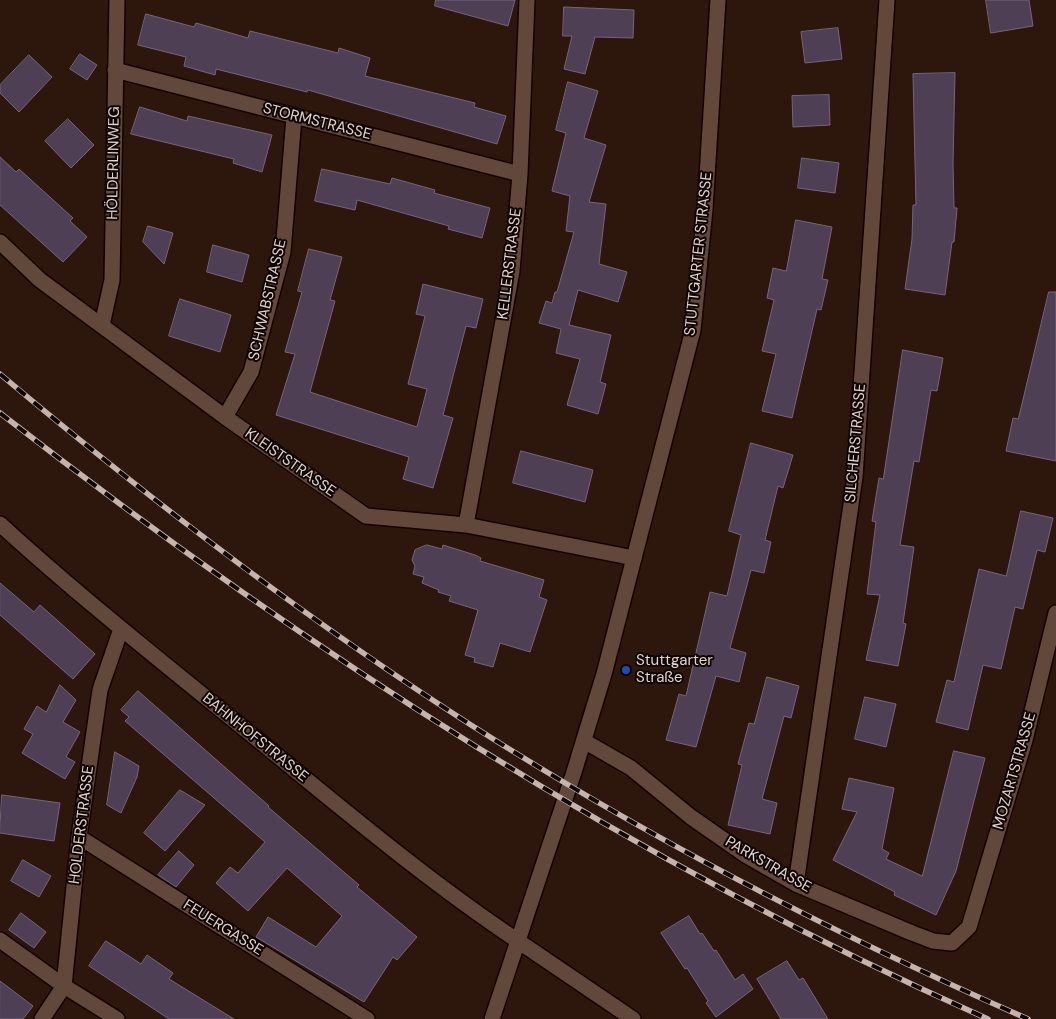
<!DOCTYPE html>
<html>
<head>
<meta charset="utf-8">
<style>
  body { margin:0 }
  canvas { display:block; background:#2d160b }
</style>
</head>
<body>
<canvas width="1056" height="1019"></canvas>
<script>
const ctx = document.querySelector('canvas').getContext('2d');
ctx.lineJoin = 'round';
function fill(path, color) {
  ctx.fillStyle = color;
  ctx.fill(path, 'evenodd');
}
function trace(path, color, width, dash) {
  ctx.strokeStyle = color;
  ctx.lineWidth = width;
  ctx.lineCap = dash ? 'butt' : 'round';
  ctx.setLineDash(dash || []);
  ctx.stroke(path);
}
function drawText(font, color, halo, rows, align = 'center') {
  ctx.font = font + ' "DM Sans",sans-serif';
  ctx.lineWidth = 4;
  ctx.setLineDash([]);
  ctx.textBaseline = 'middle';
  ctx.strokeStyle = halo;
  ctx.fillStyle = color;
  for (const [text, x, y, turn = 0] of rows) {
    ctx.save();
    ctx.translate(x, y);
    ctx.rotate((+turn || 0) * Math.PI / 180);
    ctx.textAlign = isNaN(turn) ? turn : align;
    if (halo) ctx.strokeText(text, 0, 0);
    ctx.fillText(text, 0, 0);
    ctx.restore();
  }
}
const building = new Path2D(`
  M436,0H515L508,26L435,6Z
  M986,0H1029L1033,26L991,33Z
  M564,7L634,10L633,38L595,37L585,74L564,69L572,36H563Z
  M146,14L194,27L196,23L248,38L250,31L338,53L339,48L370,58L365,76L475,103L474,107L506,116L497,144L308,90L307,92L216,69L215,75L184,66L186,57L138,45Z
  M838,28L842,59L805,63L801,32Z
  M80,54L97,65L87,80L70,69Z
  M29,55L52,77L19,112L0,93V85Z
  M955,73L953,163L954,208H957L954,242H952L945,295L905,289L912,239L913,205H916L913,74Z
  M568,82L598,91L584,138L606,145L589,202L606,204L599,264L627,272L618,302L578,290L569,325L611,335L600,382L606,384L598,414L567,405L580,359L556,353L561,329L539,323L546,301L552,303L555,292H557L574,232L566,231L570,196L552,191L566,133L556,130Z
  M829,95L830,125L793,127L792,96Z
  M140,107L187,121L188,116L272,135L262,172L233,163L234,159L131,134Z
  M68,119L94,145L71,168L45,141Z
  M0,157L16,172L19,169L73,218L70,221L87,237L63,262L0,205Z
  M802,158L839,163L835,193L798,188Z
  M322,169L390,184L392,178L435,190L434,193L490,208L482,238L448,229L449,226L357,200L355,210L315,201Z
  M796,220L832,227L822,279L828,280L821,310L817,309L792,418L762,411L776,354L762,351L774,300L767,298L773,268L786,271Z
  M148,226L173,233L164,264L143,242Z
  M213,245L249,255L242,282L207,272Z
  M309,249L342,257L330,300L335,301L310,392L417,427L427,389L408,384L425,316L416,314L423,284L483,299L476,328L466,326L443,415L453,418L433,488L403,479L409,457L276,415L295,354L285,352L302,292L298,291Z
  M1049,292H1056V461L1006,451L1013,418L1018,419Z
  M180,299L231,315L220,352L169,336Z
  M903,350L943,358L937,391L931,390L919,462L914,461L900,545L914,547L903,623L906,624L898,666L866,660L880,595L867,594L876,522L872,521L879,478L883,479Z
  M751,443L793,455L783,488L778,486L765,540L771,542L764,573L751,570L730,648L746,653L739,682L716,676L696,747L666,740L679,694L686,696L710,592L727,596L741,535L729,531Z
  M521,451L593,470L585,502L513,483Z
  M1021,511L1053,518L1045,552L1037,550L1023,609L1015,607L1001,669L983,665L968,730L936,722L947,680L954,682L979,569L1006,576Z
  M427,545L442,549L443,545L475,555L481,558L480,561L544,580L539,597L547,600L530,652L500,643L493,667L474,662L475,658L465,655L478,610L449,601L451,596L438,592L439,590L422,583L424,577L413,574L415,566L412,560L415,550Z
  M0,583L34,612L40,605L95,654L73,679L0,615Z
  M767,677L799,686L791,718L784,716L762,799L777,803L770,834L728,825L742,765L738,764L749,723L754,724Z
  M60,685L76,700L63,722L80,732L66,757L75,762L65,779L22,753L33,734L24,729L37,706L46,712Z
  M138,691L269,806L268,807L359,885L357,887L417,937L397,960L393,957L364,1002L256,937L268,917L316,947L342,916L287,868L248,911L216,883L230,867L238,873L265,842L125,721L129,717L121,710Z
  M865,697L896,704L886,747L855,739Z
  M954,751L985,758L956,871L936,915L894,895L895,892L833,860L857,812L842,809L849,778L894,788L882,849L889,853L886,859L922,876Z
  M115,752L139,766L137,777L121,813L107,805Z
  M180,790L205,805L165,851L144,833Z
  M2,795L60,803L54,841L0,833Z
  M179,851L194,865L176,887L158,875Z
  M23,860L51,876L39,897L11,881Z
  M21,913L46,932L34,948L9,930Z
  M689,916L700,934L702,933L714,951L716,950L735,980L743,974L753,989L716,1017L706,1003L708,1001L687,968L685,969L661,933Z
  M106,941L141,964L147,955L173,973L169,979L234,1019H169L89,966Z
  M787,961L799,980L803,978L828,1019H781L757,979Z
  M0,981L33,1006L23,1019H0Z`);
fill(building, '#4e3f55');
trace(building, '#75647d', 1);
const street = new Path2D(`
  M115,70L520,174
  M0,242L40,280L225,417L366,516L466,525L634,558
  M102,325L112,280L117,0
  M225,417L251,372L283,252L294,117
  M0,524C81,598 167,666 252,735C339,806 425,879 518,941
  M466,525L512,271L520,174L527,0
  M584,741L631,768L691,817L747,856L796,884L912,933L933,941L952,943L969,927L1025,740L1056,613
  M79,837L367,1019
  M796,884L855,477L887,0
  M0,940L64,986L117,1019
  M42,1019L64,986L79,837L100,690L121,629`);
const secondary = new Path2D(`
  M518,941L633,1019
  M492,1019L574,772L604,674L693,330L705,209L718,0`);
trace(street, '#140200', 18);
trace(secondary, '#140200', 18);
trace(street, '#62473b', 15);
trace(secondary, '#62473b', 15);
const rail = new Path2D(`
  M0,374C150,500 306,619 471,725C648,838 836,935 1028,1019
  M0,413C306,651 633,862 988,1019`);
trace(rail, '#c6b4ac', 5.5);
trace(rail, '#0e0502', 4, [11]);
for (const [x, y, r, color] of [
  [626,670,5,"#1a4fb4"]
]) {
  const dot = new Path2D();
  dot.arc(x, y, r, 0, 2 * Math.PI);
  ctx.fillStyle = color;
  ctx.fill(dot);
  trace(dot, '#0e0502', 2);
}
drawText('15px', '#e3d2cb', '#0e0502', [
  ["STORMSTRASSE",317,122,14],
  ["HÖLDERLINWEG",114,163,-89],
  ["STUTTGARTER STRASSE",699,254,-84],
  ["KELLERSTRASSE",510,264,-83],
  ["SCHWABSTRASSE",268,300,-77],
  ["SILCHERSTRASSE",856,443,-85],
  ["KLEISTSTRASSE",290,463,35],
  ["BAHNHOFSTRASSE",255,738,39],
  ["MOZARTSTRASSE",1015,771,-74],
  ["HOLDERSTRASSE",82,825,-83],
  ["PARKSTRASSE",768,865,30],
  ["FEUERGASSE",223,928,32]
]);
drawText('15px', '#e3d2cb', '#0e0502', [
  ["Stuttgarter",636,661],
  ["Straße",636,678]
], 'left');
</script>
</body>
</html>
